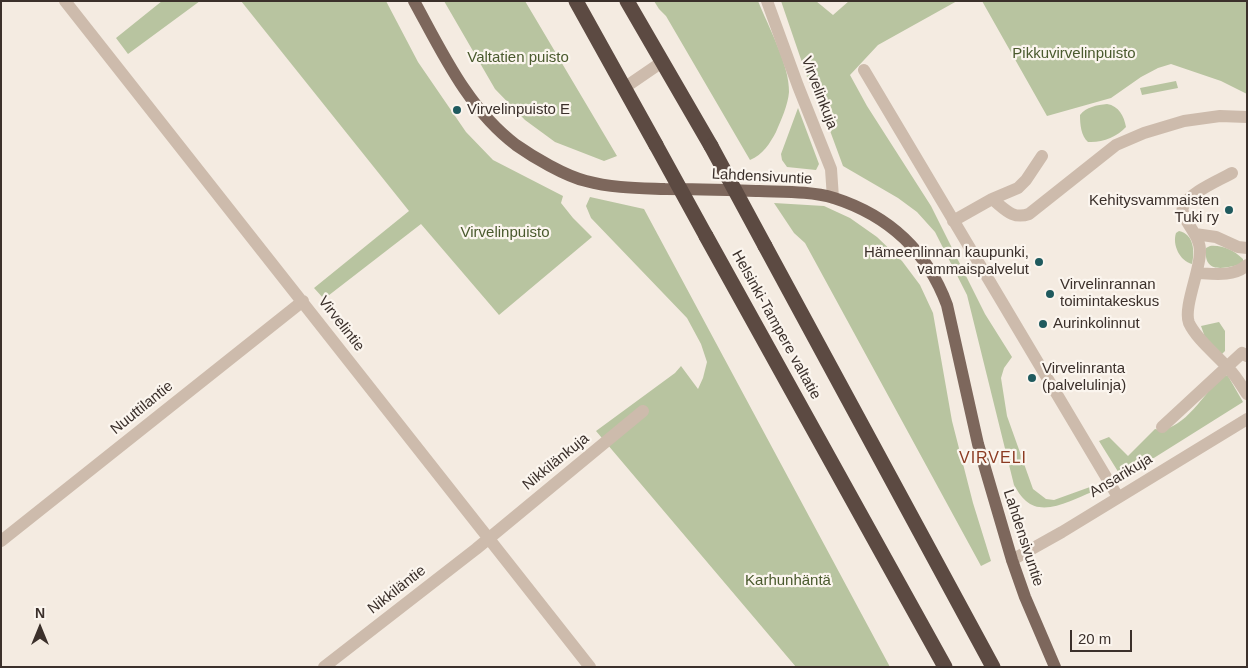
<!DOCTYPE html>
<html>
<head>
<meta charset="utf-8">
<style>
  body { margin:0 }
  #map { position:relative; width:1248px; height:668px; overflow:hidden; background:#f4ebe1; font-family:Helvetica,sans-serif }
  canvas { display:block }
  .frame { position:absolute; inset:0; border:2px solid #3b302b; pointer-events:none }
  .north { position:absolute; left:15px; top:603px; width:50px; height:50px; -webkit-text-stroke:4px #fbf5ee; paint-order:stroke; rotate:0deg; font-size:14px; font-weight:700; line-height:20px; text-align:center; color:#3b302b }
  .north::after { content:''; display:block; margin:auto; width:18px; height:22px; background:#3b302b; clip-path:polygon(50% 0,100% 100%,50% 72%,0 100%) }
  .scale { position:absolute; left:1070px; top:630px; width:62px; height:22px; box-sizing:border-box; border:2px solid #3b302b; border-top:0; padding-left:6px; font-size:15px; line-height:18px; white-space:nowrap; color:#3b302b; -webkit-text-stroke:4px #fbf5ee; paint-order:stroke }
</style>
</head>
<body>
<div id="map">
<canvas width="1248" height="668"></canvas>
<div class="frame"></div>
<div class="north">N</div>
<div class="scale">20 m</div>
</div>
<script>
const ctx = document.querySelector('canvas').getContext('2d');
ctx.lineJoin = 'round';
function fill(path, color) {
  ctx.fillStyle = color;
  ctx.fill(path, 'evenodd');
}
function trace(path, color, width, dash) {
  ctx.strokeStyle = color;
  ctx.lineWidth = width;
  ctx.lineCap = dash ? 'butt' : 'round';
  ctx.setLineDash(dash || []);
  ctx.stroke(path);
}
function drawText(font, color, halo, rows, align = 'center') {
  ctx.font = font + ' Helvetica,sans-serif';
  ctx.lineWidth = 4.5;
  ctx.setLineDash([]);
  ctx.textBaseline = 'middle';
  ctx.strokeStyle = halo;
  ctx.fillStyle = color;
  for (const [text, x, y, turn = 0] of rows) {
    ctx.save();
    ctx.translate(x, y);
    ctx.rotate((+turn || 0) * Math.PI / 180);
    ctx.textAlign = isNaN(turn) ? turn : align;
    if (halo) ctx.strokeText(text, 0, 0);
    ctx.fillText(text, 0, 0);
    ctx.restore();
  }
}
fill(new Path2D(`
  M162,1H200L128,54L116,38Z
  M241,1H386L418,62L466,132L493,160L563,196L561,203L573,218L592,237L499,315L421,224L324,299L314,288L409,211Z
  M444,1H525L617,156L604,161L555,142L525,120L495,89Z
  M654,1H758C768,26 790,66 789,92C788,105 781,120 776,132C770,143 763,155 750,160L666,16L659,9Z
  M781,1H816L833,15L849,1H957L878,45L850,75L867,106L931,206L985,314L1012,357L1004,368L1001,378L1007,416L1033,489L1046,499L1054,500L1090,487L1092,492C1074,499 1044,517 1026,501C1021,497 1017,490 1014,485L967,295L935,232L917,212L898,198L843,166L822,109L807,77Z
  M982,1H1247V94L1221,81L1171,64L1158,68L1141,77L1111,98L1047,116Z
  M1176,81L1178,88L1142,95L1140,88Z
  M1107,104C1119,106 1124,116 1126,127C1117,137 1102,143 1088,142C1081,136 1080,124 1080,115C1086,107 1097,105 1107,104Z
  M798,108L819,164L816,170L787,167L782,160L781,154Z
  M590,197L644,209L890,667H796L596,431L675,373L681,366L698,389L703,378L707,362L701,344L687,318L591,218L586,206Z
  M774,203L824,206L850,218L877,237L902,261L920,285L933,313L952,421L973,503L991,561L981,566L805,243L794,233Z
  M1179,231C1194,234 1195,252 1192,264C1180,261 1172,245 1176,233Z
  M1210,246C1223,245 1233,250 1243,259V264C1225,268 1203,275 1206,248Z
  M1219,322L1225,331V351L1221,355L1207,343L1201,326Z
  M1225,375L1228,376L1243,402L1122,478L1099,441L1109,437L1128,456L1155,429C1180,435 1205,394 1220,377Z`), '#b8c4a0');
trace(new Path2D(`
  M65,1L590,667
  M767,1L798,86L831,169L833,198
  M864,70L1118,497
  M624,88L662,62
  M1232,173C1220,180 1188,193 1183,207C1179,218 1201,234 1200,252C1200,271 1183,308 1189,323C1197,340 1217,355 1229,369C1236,376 1241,385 1247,394
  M992,199C1004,208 1012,220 1029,214L1116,145L1144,133L1184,121L1220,116L1247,117
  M953,221L992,199L1018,188L1026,180L1042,156
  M1195,234L1216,237L1238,247L1247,248
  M1198,273C1214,274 1234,277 1247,265
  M1162,427L1242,353L1247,356
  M1,541L303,301
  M1012,560L1062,532L1247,419
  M324,667L476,549L643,411`), '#cdbbac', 12);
trace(new Path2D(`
  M414,1C442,52 468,109 516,145C533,157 565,176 586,181C612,188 638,188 665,189C696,189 727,190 759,191C784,192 810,191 834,198C890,216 927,251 947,305L978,444L1012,560L1025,597L1055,667`), '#7d675c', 12);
trace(new Path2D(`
  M576,1L656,145
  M627,1L711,146
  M706,236L945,667
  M765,246L993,667`), '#5c4a42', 15);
trace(new Path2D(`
  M656,145L706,236
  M711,146L765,246`), '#5c4a42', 15);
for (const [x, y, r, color] of [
  [457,110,5,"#1f5a5e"],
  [1229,210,5,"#1f5a5e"],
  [1039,262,5,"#1f5a5e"],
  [1050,294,5,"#1f5a5e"],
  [1043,324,5,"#1f5a5e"],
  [1032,378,5,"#1f5a5e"]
]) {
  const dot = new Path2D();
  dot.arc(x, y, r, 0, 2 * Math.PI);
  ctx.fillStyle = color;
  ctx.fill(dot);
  trace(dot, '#fbf5ee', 2);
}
drawText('15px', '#4a5a2e', '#fbf5ee', [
  ["Pikkuvirvelinpuisto",1074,54],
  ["Valtatien puisto",518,58],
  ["Virvelinpuisto",505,233],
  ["Karhunhäntä",788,581]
]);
drawText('15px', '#3b302b', '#fbf5ee', [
  ["Virvelinkuja",819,93,69],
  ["Lahdensivuntie",762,177,3],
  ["Virvelintie",341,324,52],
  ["Helsinki-Tampere valtatie",776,325,61],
  ["Nuuttilantie",142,408,-39],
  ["Nikkilänkuja",556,462,-39],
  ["Ansarikuja",1121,476,-31],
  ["Lahdensivuntie",1023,538,72],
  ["Nikkiläntie",397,590,-38]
]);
drawText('15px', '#3b302b', '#fbf5ee', [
  ["Virvelinpuisto E",467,110],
  ["Kehitysvammaisten",1219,201,"right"],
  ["Tuki ry",1219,218,"right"],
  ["Hämeenlinnan kaupunki,",1029,253,"right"],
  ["vammaispalvelut",1029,270,"right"],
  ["Virvelinrannan",1060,285],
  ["toimintakeskus",1060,302],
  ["Aurinkolinnut",1053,324],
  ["Virvelinranta",1042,369],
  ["(palvelulinja)",1042,386]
], 'left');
ctx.letterSpacing = '1px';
drawText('16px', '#8c3b22', '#fbf5ee', [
  ["VIRVELI",993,459]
]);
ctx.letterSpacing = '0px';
</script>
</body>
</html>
